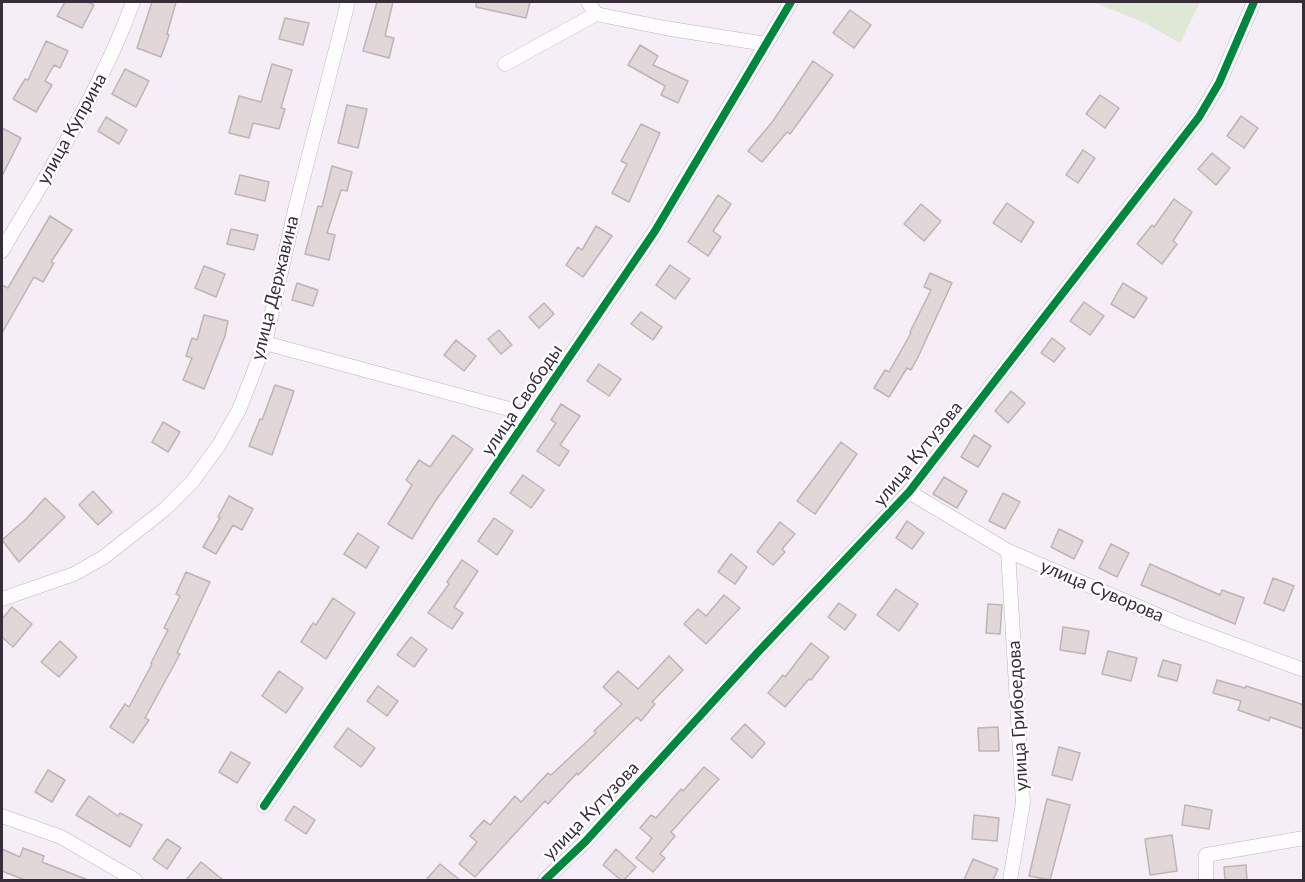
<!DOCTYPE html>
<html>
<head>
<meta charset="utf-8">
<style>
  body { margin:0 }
  #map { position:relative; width:1305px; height:882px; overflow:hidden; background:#f5eef7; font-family:Lato,sans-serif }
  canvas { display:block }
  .frame { position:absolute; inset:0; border:3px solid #372e39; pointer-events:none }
</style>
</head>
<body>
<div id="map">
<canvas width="1305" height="882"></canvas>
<div class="frame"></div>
</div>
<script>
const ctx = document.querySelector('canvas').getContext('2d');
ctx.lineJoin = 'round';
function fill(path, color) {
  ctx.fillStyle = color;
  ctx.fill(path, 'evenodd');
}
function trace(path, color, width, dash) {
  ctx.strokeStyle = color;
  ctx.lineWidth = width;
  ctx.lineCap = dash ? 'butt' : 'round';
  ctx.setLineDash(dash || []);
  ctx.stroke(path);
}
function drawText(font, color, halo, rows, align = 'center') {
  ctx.font = font + ' Lato,sans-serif';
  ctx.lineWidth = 4.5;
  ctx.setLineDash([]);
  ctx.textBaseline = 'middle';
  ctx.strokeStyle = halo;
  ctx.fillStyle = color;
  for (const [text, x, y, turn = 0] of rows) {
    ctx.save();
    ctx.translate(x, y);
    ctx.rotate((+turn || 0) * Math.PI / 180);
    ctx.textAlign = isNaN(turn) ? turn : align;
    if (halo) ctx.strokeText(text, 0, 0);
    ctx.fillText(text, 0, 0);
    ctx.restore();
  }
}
fill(new Path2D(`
  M1093,2H1200L1180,43L1145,23Z`), '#dee8d4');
const building = new Path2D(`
  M65,2H88L94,5L82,28L57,16Z
  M152,2H176L167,34L169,35L161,57L137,48Z
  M377,2H393L385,36L394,38L389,58L363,51Z
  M476,2H530L526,18L476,7Z
  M850,10L871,25L854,48L833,33Z
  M285,18L309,23L303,45L279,39Z
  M46,41L68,51L60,68L54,65L45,81L52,85L36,112L13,99L25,79L28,80Z
  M640,45L658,56L653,65L688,81L678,103L661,95L665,86L628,65Z
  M813,61L833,75L790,134L787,132L762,162L748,151L773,121Z
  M272,64L292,70L281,108L285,109L279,129L253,123L249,138L229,133L239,96L261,102Z
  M125,69L149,81L136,107L112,94Z
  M1100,95L1119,108L1105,128L1086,114Z
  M347,105L367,109L358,148L338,143Z
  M1241,116L1258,128L1244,148L1227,136Z
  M106,117L127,130L119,144L98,131Z
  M641,124L660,133L629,202L612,193L627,164L621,161Z
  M2,128L21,138L2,176Z
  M1083,150L1095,158L1078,183L1066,175Z
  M1212,153L1230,168L1216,185L1198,169Z
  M332,166L352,172L347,191L341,190L327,233L335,235L329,260L305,254L318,206L322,207Z
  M240,175L269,182L265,201L235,194Z
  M718,195L731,204L713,231L721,237L708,256L688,242Z
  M1174,199L1192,212L1173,241L1177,244L1162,264L1137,244L1152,225L1154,227Z
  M1007,203L1034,222L1021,242L993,223Z
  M921,204L941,221L924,241L904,224Z
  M50,216L72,230L51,262L54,263L43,282L34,277L2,333V285L8,288Z
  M596,226L612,236L583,277L566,265L578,247L582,250Z
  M231,229L258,235L254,250L227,244Z
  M670,265L690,279L675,299L656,285Z
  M204,266L225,274L216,297L195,288Z
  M930,273L952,283L918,357L911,370L907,368L889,397L874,388L885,370L889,372L911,333L910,332L931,290L924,287Z
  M297,283L318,290L313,306L292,300Z
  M1123,283L1147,298L1134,318L1111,304Z
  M1084,302L1104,316L1090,335L1070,321Z
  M544,303L554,314L539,328L529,317Z
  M641,312L662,327L653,340L631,324Z
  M204,315L228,321L225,336L204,389L183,380L192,358L186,356L192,338L197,340Z
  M499,330L512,345L501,354L488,339Z
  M1052,338L1065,348L1054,362L1041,353Z
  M456,340L476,356L464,371L444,355Z
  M599,364L621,379L609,396L587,381Z
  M275,385L294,391L272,455L249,446L260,419L262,420Z
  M1011,391L1025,403L1008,423L995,411Z
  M561,404L580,416L560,445L569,451L559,466L537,451L556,423L551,420Z
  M163,422L180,432L168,452L152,442Z
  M453,435L473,449L436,500L412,539L388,524L412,485L406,480L419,460L430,467Z
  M974,435L991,446L978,467L961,457Z
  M841,442L857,454L815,514L797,501Z
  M523,475L544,490L531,508L510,493Z
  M944,477L967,491L957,508L933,494Z
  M93,491L112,512L98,525L79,505Z
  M1003,493L1020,502L1005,529L989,521Z
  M229,496L253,509L242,530L233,525L216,554L203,547L220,518L218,517Z
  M45,498L65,517L19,562L2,540L26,519Z
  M494,518L513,531L497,555L478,541Z
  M907,521L924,533L912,549L896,538Z
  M780,522L795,534L782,549L785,552L773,565L757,552Z
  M1059,529L1083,541L1074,559L1051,547Z
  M358,533L379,547L366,568L344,554Z
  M1111,544L1129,553L1117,577L1099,568Z
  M731,554L747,567L735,584L718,572Z
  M462,560L478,571L454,607L463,613L452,629L428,613L449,584L447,582Z
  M1150,564L1220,595L1222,590L1244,598L1235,624L1141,585Z
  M186,572L210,582L177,653L180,654L145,718L149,720L133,743L110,727L125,704L129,707L152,664L151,663L168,630L164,628L180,596L176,594Z
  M1273,578L1294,586L1284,611L1264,603Z
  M896,589L918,604L899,631L877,615Z
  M724,595L740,608L706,644L684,624L698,609L706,616Z
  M333,598L355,613L326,659L301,642L313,623L316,625Z
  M839,603L856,615L845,630L828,617Z
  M988,604L1002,605L1000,634L986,633Z
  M12,607L32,624L13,647L2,637V619Z
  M1063,627L1089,631L1085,654L1060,650Z
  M411,637L427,649L414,667L397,655Z
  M60,641L77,657L59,677L41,662Z
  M811,643L829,657L811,680L809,679L785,707L768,693L783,675L785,677Z
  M1108,651L1137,658L1131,681L1102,674Z
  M669,656L683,670L652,702L655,704L641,721L637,717L578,775L577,773L548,804L545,801L475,877L459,864L477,842L470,836L484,820L490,825L515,796L521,802L548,773L551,775L596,733L594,731L622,704L603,687L618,671L638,689Z
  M1163,660L1181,665L1177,681L1158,676Z
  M279,671L303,688L286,713L262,696Z
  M1217,680L1245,688L1246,686L1304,705V729L1270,717L1269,721L1238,710L1241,701L1213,693Z
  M378,686L398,701L387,716L367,701Z
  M745,724L765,743L752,758L731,739Z
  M998,727L999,751H979L978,728Z
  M348,728L375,748L361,767L334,747Z
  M1059,747L1080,753L1072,780L1052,775Z
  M231,752L250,763L237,783L219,772Z
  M704,767L719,779L671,832L675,836L660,854L665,858L653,872L636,858L652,838L640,828L651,815L656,818L681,789L683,791Z
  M48,770L65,780L52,802L35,792Z
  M89,796L118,816L120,813L142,825L130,847L76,815Z
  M1047,799L1070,805L1050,880L1029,876Z
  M1185,805L1212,810L1209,829L1182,825Z
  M294,806L315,820L306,834L285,820Z
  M974,815L999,818L997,841L972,839Z
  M1172,835L1177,871L1150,875L1145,839Z
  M167,839L181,848L167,869L153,859Z
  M23,848L44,856L42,862L88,880H25L2,871V849L20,857Z
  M616,849L636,867L624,880H621L603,865Z
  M973,859L998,869L993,880H964Z
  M201,862L223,880H186Z
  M440,864L460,880H426Z
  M1246,865L1247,880H1225L1224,867Z`);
fill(building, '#e1d7d9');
trace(building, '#beb4b6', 1.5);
const street = new Path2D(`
  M588,2L596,14
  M505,64L596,14L665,28L766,44
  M2,251C13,231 25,212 37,192C73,131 109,68 133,2
  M265,343L531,415
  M909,492L1008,551L1176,623L1304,670
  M1008,551L1023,803L1010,880
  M2,599L74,574L104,557L165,509L192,482L219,445L239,410L265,343L295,210L348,2
  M264,806L655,231L791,2
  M2,816L61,837L135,880
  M545,880L585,842L759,651L909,492L1199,117L1219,83L1254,2
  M1206,880V855L1304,838`);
trace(street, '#bdb6c0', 15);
trace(street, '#fefcfe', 14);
trace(new Path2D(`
  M264,806L655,231L791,2
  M545,880L585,842L759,651L909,492L1199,117L1219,83L1254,2`), '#00873e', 8);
drawText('18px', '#372e39', '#fff', [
  ["улица Куприна",72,129,-61],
  ["улица Державина",275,288,-76],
  ["улица Свободы",522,400,-56],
  ["улица Кутузова",918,454,-51],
  ["улица Суворова",1102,591,23],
  ["улица Грибоедова",1018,716,-93],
  ["улица Кутузова",591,811,-46]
]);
</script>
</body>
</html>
